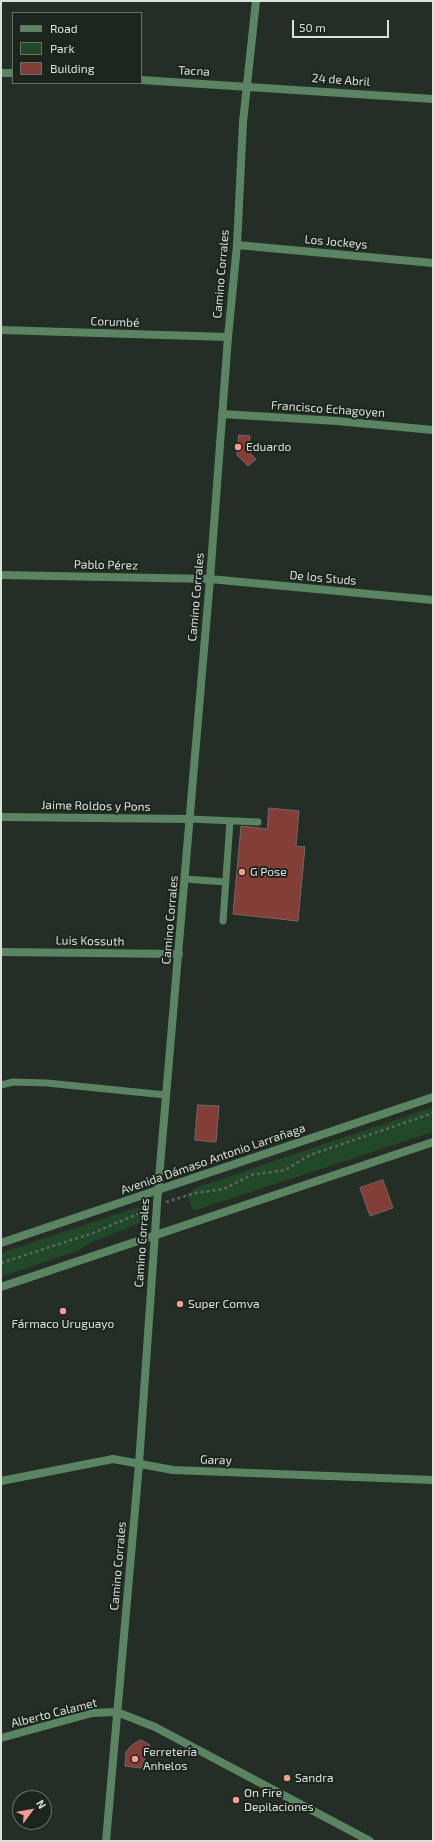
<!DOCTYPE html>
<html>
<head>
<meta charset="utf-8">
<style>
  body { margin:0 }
  #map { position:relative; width:434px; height:1842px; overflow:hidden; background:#252e26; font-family:"Exo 2",sans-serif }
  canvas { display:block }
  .frame { position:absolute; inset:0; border:2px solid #dae0db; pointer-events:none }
  .legend { position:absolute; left:12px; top:12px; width:130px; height:72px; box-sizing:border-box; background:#1c251d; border:1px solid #687069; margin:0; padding:5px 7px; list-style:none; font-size:12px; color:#dae0db }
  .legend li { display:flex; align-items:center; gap:8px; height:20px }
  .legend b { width:20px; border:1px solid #687069 }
  .north { position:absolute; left:12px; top:1790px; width:40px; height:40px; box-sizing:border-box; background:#1c251d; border:1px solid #687069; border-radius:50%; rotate:58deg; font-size:11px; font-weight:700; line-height:16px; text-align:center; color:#dae0db }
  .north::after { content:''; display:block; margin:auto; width:14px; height:18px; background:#f59c92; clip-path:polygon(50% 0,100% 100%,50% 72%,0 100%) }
  .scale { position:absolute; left:292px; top:20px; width:97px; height:18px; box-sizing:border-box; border:2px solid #dae0db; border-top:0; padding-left:5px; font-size:12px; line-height:14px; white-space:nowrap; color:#dae0db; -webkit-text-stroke:3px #1c251d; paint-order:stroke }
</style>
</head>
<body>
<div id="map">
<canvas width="434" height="1842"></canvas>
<div class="frame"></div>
<ul class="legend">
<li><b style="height:5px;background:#5b8562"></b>Road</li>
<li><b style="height:11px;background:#22482a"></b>Park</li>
<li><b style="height:11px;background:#833e38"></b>Building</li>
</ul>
<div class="north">N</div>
<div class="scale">50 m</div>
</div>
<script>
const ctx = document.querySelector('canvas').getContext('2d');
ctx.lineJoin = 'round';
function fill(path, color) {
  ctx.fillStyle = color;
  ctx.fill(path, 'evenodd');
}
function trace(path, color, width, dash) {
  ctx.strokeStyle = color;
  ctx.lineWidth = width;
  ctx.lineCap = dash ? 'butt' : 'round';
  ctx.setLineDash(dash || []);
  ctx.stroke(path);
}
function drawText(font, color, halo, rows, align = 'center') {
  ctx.font = font + ' "Exo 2",sans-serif';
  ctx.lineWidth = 4;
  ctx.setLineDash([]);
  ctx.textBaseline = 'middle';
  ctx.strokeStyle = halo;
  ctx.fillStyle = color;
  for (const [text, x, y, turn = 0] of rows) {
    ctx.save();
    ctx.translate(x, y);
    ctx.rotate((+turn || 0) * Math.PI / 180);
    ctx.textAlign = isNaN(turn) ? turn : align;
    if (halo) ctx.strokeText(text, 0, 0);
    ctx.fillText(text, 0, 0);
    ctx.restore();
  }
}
fill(new Path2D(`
  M433,1107V1132L196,1210H193L187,1195L195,1188Z
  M134,1208H140L144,1211L145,1217L138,1224L92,1242L77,1251L1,1277V1253Z`), '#22482a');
const building = new Path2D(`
  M239,435L250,436L248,451L256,459L248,466L237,455Z
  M269,808L299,811L296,846L305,847L298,921L233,914L241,826L267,829Z
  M198,1105L219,1106L216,1142L195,1140Z
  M383,1180L393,1208L370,1216L360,1188Z
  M141,1740L150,1745L141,1768L125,1766L126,1752L131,1746Z`);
fill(building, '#833e38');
trace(building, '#756765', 1);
trace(new Path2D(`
  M166,1202L195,1193L224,1189L251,1175L285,1170L310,1155L433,1113
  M1,1263L93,1233L147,1210`), '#5d655e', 2.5, [3, 3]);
trace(new Path2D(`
  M190,819L258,822
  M185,879L226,882
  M223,921L230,821
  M1,1085L13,1082L47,1083L166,1095`), '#5b8562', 7);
trace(new Path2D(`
  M1,73H13
  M141,80L433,99
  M237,245L433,263
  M1,330L228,337
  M222,414L337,421L433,430
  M1,575L210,579L433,600
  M1,817L190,819
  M1,952L179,954
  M1,1481L113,1459L173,1470L433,1480
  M1,1738L92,1713L117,1712L155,1727L370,1841`), '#5b8562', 8);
trace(new Path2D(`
  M1,1243L433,1097
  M1,1287L433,1142
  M106,1841L139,1464L158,1190L210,579L228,337L237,245L243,122L256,1`), '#5b8562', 8);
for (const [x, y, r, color] of [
  [238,447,4,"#f59c92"],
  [242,872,4,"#f59c92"],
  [180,1304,4,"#f59c92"],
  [63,1311,4,"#f59c92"],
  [135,1759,4,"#f59c92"],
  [287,1778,4,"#f59c92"],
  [236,1800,4,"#f59c92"]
]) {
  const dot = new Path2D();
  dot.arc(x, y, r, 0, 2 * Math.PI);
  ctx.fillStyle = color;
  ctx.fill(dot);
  trace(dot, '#1c251d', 1.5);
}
drawText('12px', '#dae0db', '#1c251d', [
  ["Tacna",194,71,3],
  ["24 de Abril",341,80,4],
  ["Los Jockeys",336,242,5],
  ["Camino Corrales",221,274,-85],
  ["Corumbé",115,322,2],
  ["Francisco Echagoyen",328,409,4],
  ["Pablo Pérez",106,565,1],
  ["De los Studs",323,578,5],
  ["Camino Corrales",196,597,-85],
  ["Jaime Roldos y Pons",96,806,1],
  ["Camino Corrales",170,920,-85],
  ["Luis Kossuth",90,941,1],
  ["Avenida Dámaso Antonio Larrañaga",213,1159,-19],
  ["Camino Corrales",142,1243,-86],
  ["Garay",216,1460,2],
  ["Camino Corrales",118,1566,-85],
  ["Alberto Calamet",54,1713,-14]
]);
drawText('12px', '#dae0db', '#1c251d', [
  ["Eduardo",246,447],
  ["G Pose",250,872],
  ["Super Comva",188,1304],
  ["Fármaco Uruguayo",63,1324,"center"],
  ["Ferretería",143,1752],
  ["Anhelos",143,1766],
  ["Sandra",295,1778],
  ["On Fire",244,1793],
  ["Depilaciones",244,1807]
], 'left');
</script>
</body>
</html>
